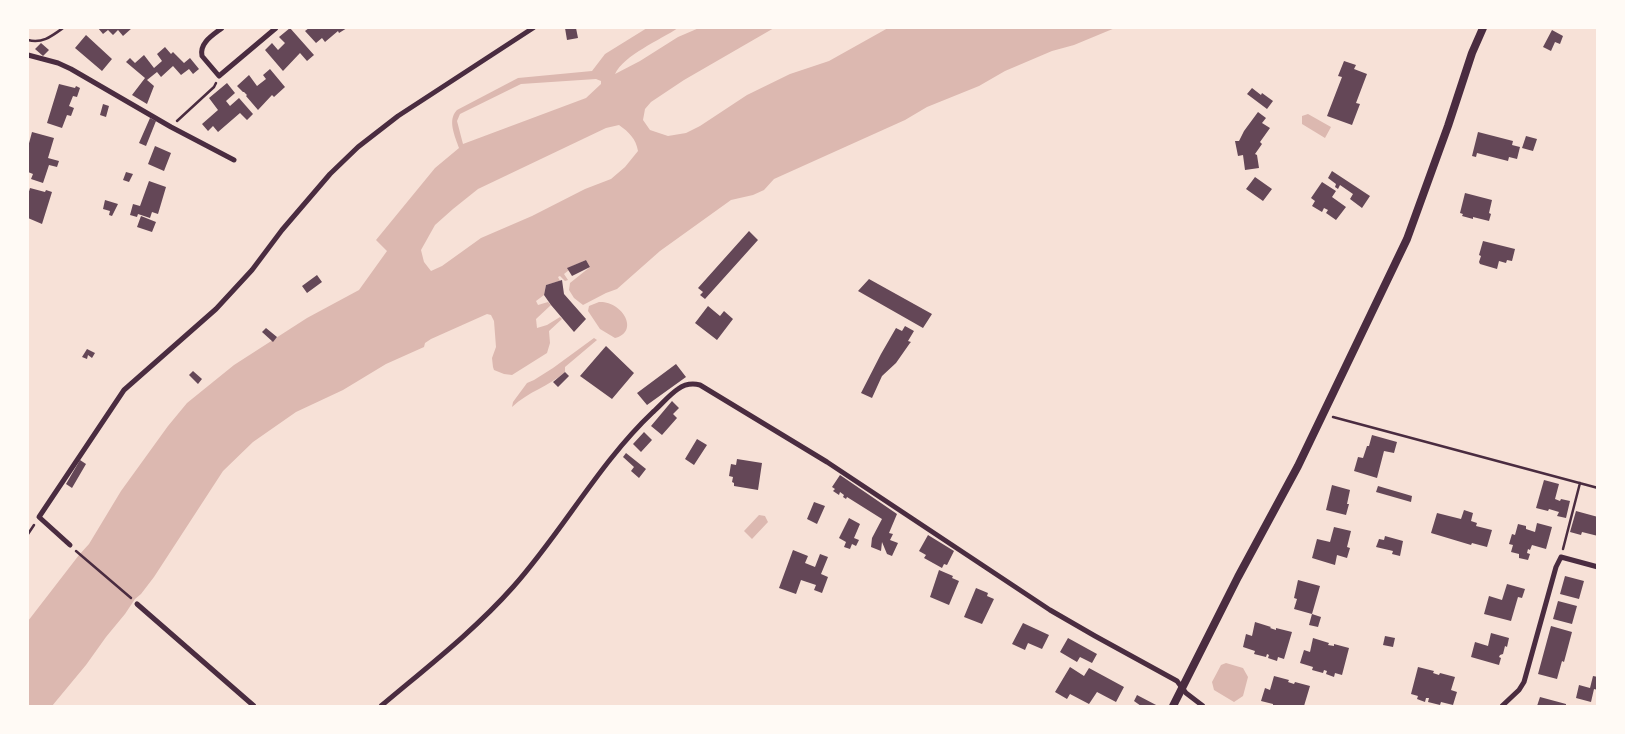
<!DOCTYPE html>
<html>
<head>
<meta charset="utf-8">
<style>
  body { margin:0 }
  #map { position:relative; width:1625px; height:734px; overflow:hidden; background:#f7e1d7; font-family:"PT Sans",sans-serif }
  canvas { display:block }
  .frame { position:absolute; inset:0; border:29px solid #fffaf5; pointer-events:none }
</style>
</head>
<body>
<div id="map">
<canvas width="1625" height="734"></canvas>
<div class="frame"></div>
</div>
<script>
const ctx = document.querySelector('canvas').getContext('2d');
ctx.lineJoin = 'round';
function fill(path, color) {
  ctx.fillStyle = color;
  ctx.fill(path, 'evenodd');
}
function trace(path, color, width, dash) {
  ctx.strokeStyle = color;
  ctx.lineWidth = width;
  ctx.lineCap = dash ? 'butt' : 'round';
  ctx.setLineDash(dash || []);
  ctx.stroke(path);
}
fill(new Path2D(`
  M647,28H678C660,40 624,55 615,74L640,61L678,37L699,28H774L684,80L651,102L645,109L643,120L650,130L668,136L686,133L700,126L747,95L790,74L829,61L888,28H1115L1074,45L1052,51L1005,71L979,86L927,107L905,120L774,179L764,190L753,195L731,200L660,251L617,289L606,293L583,305L574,298L569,290L570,283L590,267L586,260L568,268L569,270L564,274L568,280L565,281L560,276L558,277L560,281L546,285L544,295L536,301L538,305L548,302L551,305L536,319L537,328L547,325L560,317L562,319L549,331L550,343L547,353L512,375L504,374L494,370L493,367L492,358L496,347L494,321L491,315L487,314L431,339L425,343L424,347L386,364L343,390L296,412L253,442L223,471L154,577L141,594L135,599L125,614L106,637L86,665L52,706H28V621L79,555L89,544L121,491L168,426L187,403L234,365L307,318L359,290L387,251L376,240L435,168L459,148C455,136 447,120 457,110L518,78L592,71L605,54ZM596,79L601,81V84L586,98L463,144L457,121L460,114L521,84ZM619,125C629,132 636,139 638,151L625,167L611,179L585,189L532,216L481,238L442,266L431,271L424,262L421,250L435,225L453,209L478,189L606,128Z
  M1308,114L1331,127L1325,138L1302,124V116Z
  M599,302C623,301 640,332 615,338L600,329L588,311L589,306Z
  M594,338L597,340L565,367V372C548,387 529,391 512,407L513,402L527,383L534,380L553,368Z
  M759,515L765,516L768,522L752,539L744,531Z
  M1226,663L1243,668L1248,677L1243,696L1234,702L1214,690L1212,682L1221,665Z`), '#dcb8b0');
fill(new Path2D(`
  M98,28H132L123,36L118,30L113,35L108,30L103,34Z
  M290,28L314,55L307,61L300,53L283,71L265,50L272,43L278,50L285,43L279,37Z
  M309,28H347L339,33L338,31L325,42L322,38L316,43L305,31Z
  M565,28H576L578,38L567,40Z
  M1552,30L1563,36L1560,44L1555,42L1551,51L1543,47Z
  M86,35L112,59L102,71L75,48Z
  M41,43L49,50L43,56L35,49Z
  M165,47L171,54L173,52L184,63L190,58L199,69L193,74L189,69L181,75L173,66L161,77L157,72L147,80L154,86L147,104L132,95L145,78L126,62L130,58L135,63L144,55L154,68L162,61L157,54Z
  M1344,61L1356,65L1354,69L1367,74L1356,103L1360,104L1352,125L1327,116L1342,77L1338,76Z
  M270,69L285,87L274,97L272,95L258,110L246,96L247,95L244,92H243L237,86L249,75L257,86L266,79L263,75Z
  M227,83L235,93L226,101L230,106L239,98L253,114L247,120L240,113L218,132L213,126L208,131L202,124L218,110L209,98Z
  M59,84L75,88L76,86L80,88L77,97L73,96L69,106L74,108L71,116L67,115L62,128L47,123Z
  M1252,88L1261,95L1262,93L1273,101L1267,109L1247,94Z
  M103,104L109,106L106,117L100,115Z
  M1258,112L1266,118L1262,123L1270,128L1260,142L1262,144L1255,154L1257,155L1259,168L1245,170L1243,155L1238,156L1235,141H1239L1244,131Z
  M150,118L156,121L146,146L139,143Z
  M32,132L54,138L48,158L59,161L57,167L49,165L43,183L31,179L33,174L28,172V147Z
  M1478,132L1513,141L1512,145L1520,147L1517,159L1509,157L1508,161L1477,153L1476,157L1472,156Z
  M1526,136L1537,139L1533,151L1522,148Z
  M155,146L171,153L164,171L148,164Z
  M1332,171L1370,196L1362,208L1350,199L1353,194L1340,185L1338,189L1335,187L1336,184L1328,178Z
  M126,172L133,174L129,182L123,180Z
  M1255,177L1272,189L1263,201L1246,189Z
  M149,181L166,187L158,214L152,212L150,218L138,214L137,217L130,215L133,204L140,206Z
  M1322,182L1336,191L1332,197L1346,207L1336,220L1326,213L1328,210L1324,208L1322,212L1312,206L1315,201L1311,198Z
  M30,188L45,192L46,190L52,192L42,224L28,218V195Z
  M1465,193L1492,200L1489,213L1491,214L1489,221L1473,217V219L1462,216L1463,214L1460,213Z
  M105,200L118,204L112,216L109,215L110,211L103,209Z
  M141,216L156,222L152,232L137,227Z
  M749,231L758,240L705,299L700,295L703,292L698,288Z
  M1483,241L1515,249L1512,261L1507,260L1506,263L1499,261L1497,269L1480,264L1479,262L1481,256L1479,255Z
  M586,260L590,267L572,276L567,268Z
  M317,275L322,282L307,293L302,286Z
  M869,279L932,314L923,328L858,291Z
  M562,280L564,294L586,319L574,332L551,305L544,295L546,285Z
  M708,306L720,316L724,311L733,319L717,340L695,323Z
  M905,326L914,331L908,341L911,342L910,343L896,363L882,376L872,398L861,393L881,354L896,328L902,331Z
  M266,328L277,337L273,342L262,332Z
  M606,346L634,373L612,399L580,376Z
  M87,349L95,353L92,358L88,355L87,359L82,357Z
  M676,364L686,377L647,405L637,393Z
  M193,371L202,379L198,384L189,375Z
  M565,372L569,376L558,387L553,382Z
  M672,401L679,408L673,414L677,418L662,435L651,426Z
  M644,432L652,440L641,452L633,444Z
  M1372,435L1397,442L1394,453L1384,451L1377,478L1354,471L1358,457L1363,458L1367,446H1369Z
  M697,439L707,445L694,465L685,459Z
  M626,453L646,469L639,478L631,471L634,467L623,457Z
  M737,459L762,463L758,490L734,486V483L732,482L733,477L729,476L731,464L736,465Z
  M80,460L86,464L72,488L66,484Z
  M840,475L897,514L889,533L893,534L890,540L898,543L892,556L887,554L882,542L881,551L871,547L872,538L882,519L847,497L846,499L843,497L844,495L840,492L839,495L833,491L835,489L832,487Z
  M1544,480L1559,484L1555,499L1560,501L1561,499L1570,501L1566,518L1557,516L1559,512L1549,509L1548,511L1536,508Z
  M1332,485L1350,490L1347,504H1349L1346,515L1326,510Z
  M1378,486L1412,496L1411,502L1376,492Z
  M814,502L825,506L817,524L807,519Z
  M1464,510L1473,513L1471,521L1477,523L1476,526L1492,530L1487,547L1472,543L1471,545L1431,533L1437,513L1461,519Z
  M1576,511L1598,517V536L1582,532L1581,535L1570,532Z
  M849,518L860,524L854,538L859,540L856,546L852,544L850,549L844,547L846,542L839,538Z
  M1537,523L1552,527L1546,549L1532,545L1530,550L1528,549L1527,553L1530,554L1528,560L1519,558V554L1511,552L1513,545L1509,544L1512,534L1515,535L1518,524L1526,526V529L1535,532Z
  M1334,527L1351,531L1347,547L1350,548L1347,558L1337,555L1335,565L1312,558L1317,539L1330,542Z
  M928,535L954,551L947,565L944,564L942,568L924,558L926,555L919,551Z
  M1385,536L1403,541L1400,556L1392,554L1393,551L1376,547L1379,539L1384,540Z
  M793,550L808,556L805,563L815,567L820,554L828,557L821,574L828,577L822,593L814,590L816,585L801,580L796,594L779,588Z
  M939,570L953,576L952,578L959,581L949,605L930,597Z
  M1565,576L1584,581L1579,599L1560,594Z
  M1298,580L1320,586L1312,614L1321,617L1318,627L1309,625L1312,614L1294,609L1297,599L1294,598Z
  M1507,584L1525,589L1522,598L1518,597L1511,621L1484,614L1489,596L1502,600Z
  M976,588L988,593L987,596L994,599L982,624L964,617Z
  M1558,601L1577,606L1572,624L1553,619Z
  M1255,622L1271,627L1270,628L1276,630V628L1292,632L1284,659L1278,657L1277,661L1268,658L1269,655L1267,654L1266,657L1254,654L1255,651L1243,647L1246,634L1252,636Z
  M1023,623L1049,635L1042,649L1028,643L1025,650L1012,644Z
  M1551,626L1572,632L1564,662L1562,661L1557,679L1538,674Z
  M1491,633L1509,638L1507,647L1505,646L1503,654L1500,655L1499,657L1501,658L1499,665L1471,657L1475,642L1488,646Z
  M1385,636L1395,638L1393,647L1383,645Z
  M1068,638L1097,654L1092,663L1080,657L1077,662L1060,652Z
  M1313,638L1329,643L1328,645L1334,646V644L1349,648L1342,675L1335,673L1334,677L1326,674L1327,671L1324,670L1323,673L1312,670L1313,667L1300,663L1304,650L1310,652Z
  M1070,667L1084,676L1089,668L1124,687L1116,702L1097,692L1089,704L1070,694L1067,699L1055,692Z
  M1418,667L1434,671L1433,673L1439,675L1440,673L1455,677L1451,690L1457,692L1453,705L1441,702L1440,705L1428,702L1429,698H1426L1425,702L1417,699L1418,696L1411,694Z
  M1274,676L1289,680L1288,682L1294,684L1295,682L1310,686L1304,706H1273V704L1261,701L1265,688L1270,690Z
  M1593,676L1598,677V690L1594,689L1591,702L1576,698L1579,685L1590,688Z
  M1137,695L1158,706H1141L1134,701Z
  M1540,697L1566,704V706H1537Z`), '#644757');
trace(new Path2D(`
  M28,40C42,44 52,36 63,28
  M177,121L214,87L216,83
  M1333,417L1598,488
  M28,534L34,525
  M1563,549L1580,483
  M76,551L131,598`), '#4a2c40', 2.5);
trace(new Path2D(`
  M222,28C213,35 199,43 202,56L219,76L276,28
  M28,55L58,63L71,69L171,127L234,160
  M70,545L39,517L124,390L216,309L252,270L282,230L330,174L358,147L398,116L533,28
  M137,604L254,706
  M381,706C426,668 474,631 513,587C563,531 599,463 653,412C661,405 669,395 678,389C685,384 692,383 700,385L827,462L1050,610L1095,636L1177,681L1186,693L1203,706
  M1502,706L1519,690L1524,682L1556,567L1561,557L1598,567`), '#4a2c40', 5);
trace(new Path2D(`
  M1173,706L1238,577L1298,466L1407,239L1448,126L1472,53L1483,28`), '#4a2c40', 8);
</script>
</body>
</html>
